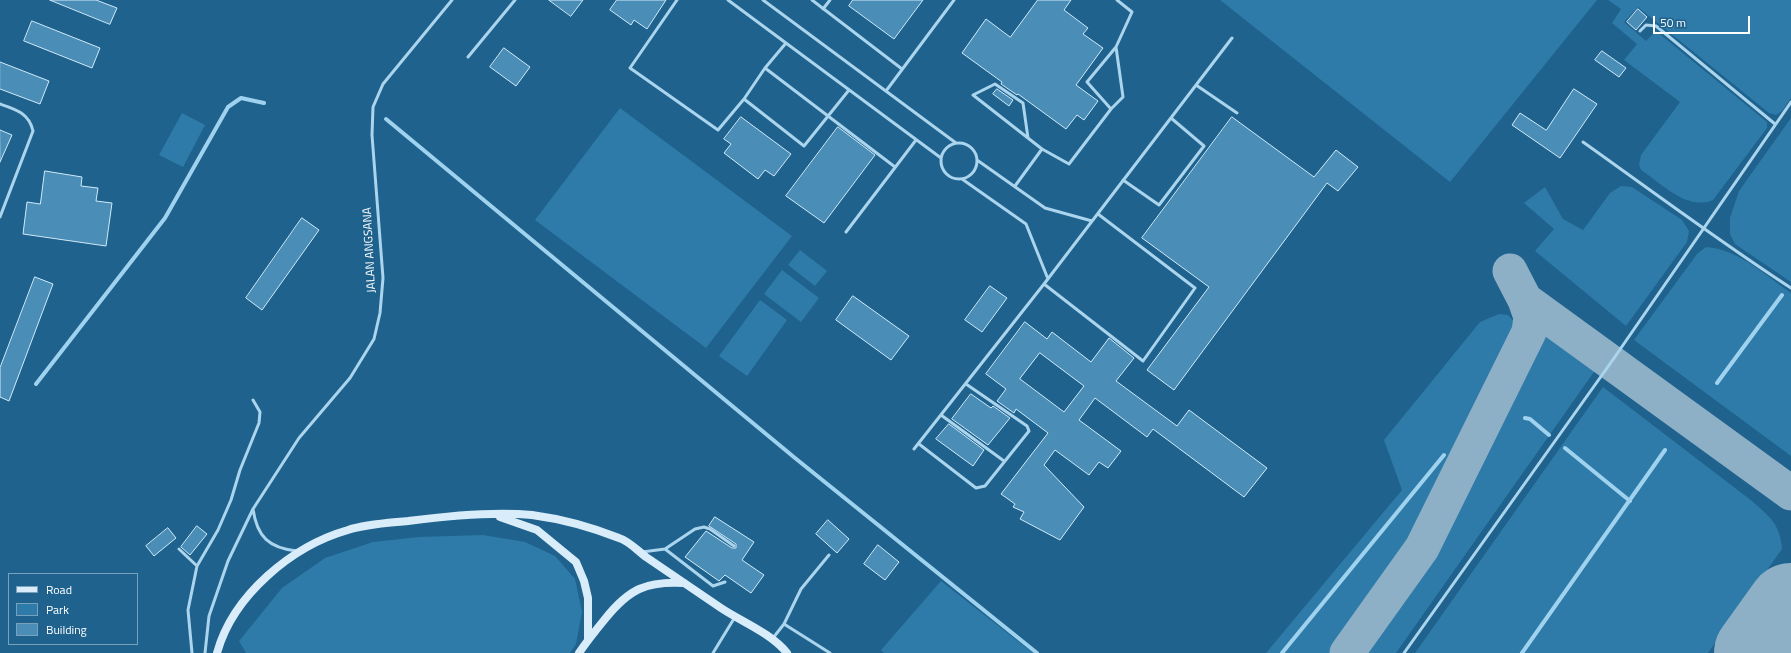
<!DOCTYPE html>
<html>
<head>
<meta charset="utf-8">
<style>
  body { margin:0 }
  #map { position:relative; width:1791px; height:653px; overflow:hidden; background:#1e628d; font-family:"Titillium Web",sans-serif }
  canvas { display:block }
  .legend { position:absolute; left:8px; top:573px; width:130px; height:72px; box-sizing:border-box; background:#1e628d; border:1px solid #78a1bb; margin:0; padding:5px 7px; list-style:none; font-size:12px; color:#fff }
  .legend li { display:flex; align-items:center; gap:8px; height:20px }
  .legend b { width:20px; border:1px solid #78a1bb }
  .scale { position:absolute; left:1653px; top:16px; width:97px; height:18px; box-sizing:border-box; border:2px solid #fff; border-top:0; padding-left:5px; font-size:12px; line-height:14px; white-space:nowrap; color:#fff; -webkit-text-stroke:3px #1e628d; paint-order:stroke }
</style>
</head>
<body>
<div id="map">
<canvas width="1791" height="653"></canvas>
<ul class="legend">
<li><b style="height:5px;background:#d8ecf9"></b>Road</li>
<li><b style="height:11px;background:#2e7ba9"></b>Park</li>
<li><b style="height:11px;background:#4a8db7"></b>Building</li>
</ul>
<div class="scale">50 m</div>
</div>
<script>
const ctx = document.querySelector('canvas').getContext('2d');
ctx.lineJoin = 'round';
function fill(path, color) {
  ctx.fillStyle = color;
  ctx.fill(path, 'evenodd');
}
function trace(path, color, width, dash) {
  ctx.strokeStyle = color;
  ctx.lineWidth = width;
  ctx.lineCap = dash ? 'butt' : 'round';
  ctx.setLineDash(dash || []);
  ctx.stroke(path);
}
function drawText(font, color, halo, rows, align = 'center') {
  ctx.font = font + ' "Titillium Web",sans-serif';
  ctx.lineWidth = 3;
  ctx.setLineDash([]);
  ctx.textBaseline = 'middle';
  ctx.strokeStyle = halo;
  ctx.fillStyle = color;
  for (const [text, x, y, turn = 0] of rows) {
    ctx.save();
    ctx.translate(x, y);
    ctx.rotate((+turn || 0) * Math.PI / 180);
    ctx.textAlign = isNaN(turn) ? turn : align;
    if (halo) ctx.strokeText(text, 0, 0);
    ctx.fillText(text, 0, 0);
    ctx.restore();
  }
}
fill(new Path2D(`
  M1220,0H1597L1450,182Z
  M1608,0H1791V98L1782,111L1776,115L1769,113L1638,7L1624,22L1646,41L1656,31L1767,122V128L1713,200C1687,211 1662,184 1641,170L1639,165L1641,155L1680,102L1624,60L1637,44L1612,23L1621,9Z
  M620,108L792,236L706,348L535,220Z
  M182,113L205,125L183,167L159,155Z
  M1791,118V282L1735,244L1730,234V218L1739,191Z
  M1621,186L1632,187L1682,220L1689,231L1687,242L1626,326L1535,251L1554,229L1524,203L1545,187L1563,219L1583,230L1610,193Z
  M1706,247C1738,249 1765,275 1791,293V456L1634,340L1697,254Z
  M800,250L827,271L815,286L788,265Z
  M782,270L819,298L801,322L764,294Z
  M760,300L787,320L747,376L719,356Z
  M1499,314L1508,315L1517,325L1518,330L1503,370L1432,517L1412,550L1338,653H1266L1402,490L1384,440L1480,322Z
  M1547,334L1553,335L1596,369L1396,653H1360L1427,560L1445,531L1536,341L1541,336Z
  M1603,387L1752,501C1770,517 1780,524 1782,549L1708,653H1415Z
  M483,535L525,542L555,556L575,579L582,612L576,644L570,653H246L239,641L282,588L325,558L373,542L419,537Z
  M941,581L1033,653H884L881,650Z`), '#2e7ba9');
trace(new Path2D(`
  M386,119L795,458L1037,653
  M1717,383L1782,295
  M36,384L165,218L228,107L241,98L264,103
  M1525,418L1530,419L1549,435
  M1565,448L1630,501
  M1282,653L1444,455
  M1522,653L1665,450`), '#9fd2ee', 4);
trace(new Path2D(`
  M1510,271L1525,300L1791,493
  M1347,653L1422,548L1529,332L1531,317L1525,300`), '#8eb0c6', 35);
trace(new Path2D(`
  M1758,653L1791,607`), '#8eb0c6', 88);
const building = new Path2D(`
  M50,0H96L117,8L110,24Z
  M549,0H583L571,16Z
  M617,0H666L647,29L634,20L631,25L610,10Z
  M853,0H923L894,39L849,6Z
  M1038,0H1071L1064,10L1088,28L1083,34L1103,48L1076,85L1098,101L1084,120L1077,115L1066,129L1018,94L1017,95L1001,84L1002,82L962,53L986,19L1010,37Z
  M1638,9L1647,17L1636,30L1627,22Z
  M32,21L100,48L92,68L24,41Z
  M504,48L530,67L516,86L490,67Z
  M1602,51L1626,68L1619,77L1595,60Z
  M0,62L49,81L40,104L0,89Z
  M997,89L1013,100L1009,106L993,94Z
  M1574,89L1597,104L1560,158L1512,125L1520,113L1546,130Z
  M741,117L791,154L774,176L765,170L758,179L724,153L731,144L724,139Z
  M1232,117L1314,177L1336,150L1358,167L1338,191L1327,183L1174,390L1147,370L1209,287L1142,238Z
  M838,127L875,155L824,223L786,196Z
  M0,130L12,135L0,162Z
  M45,171L82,177L81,186L98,188L96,201L112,203L106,246L23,234L27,202L40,204Z
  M302,218L319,230L262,310L246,298Z
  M35,277L53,284L9,401L0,397V368Z
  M990,286L1007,298L982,332L965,320Z
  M853,296L909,336L891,360L836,320Z
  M1025,322L1047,339L1052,332L1091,362L1109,338L1134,358L1116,381L1177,426L1189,410L1267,468L1244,497L1153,429L1147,437L1095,398L1079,420L1121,451L1108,468L1099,462L1089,475L1055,450L1044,465L1084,507L1060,540L1020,519L1024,512L1013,507L1015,504L1001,494L1048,433L1016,409L1014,413L997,401L1006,389L986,374ZM1040,353L1084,386L1064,412L1020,379Z
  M971,394L991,408L993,406L1010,418L988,445L952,419Z
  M949,424L984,450L973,466L936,439Z
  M715,517L754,542L742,560L764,575L751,593L725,575L719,581L685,557L706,531L732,548H736V544L709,526Z
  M828,520L849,539L837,553L816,534Z
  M197,526L207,534L190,555L181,547Z
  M168,528L176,538L154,556L146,546Z
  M878,545L899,562L885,580L864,564Z`);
fill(building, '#4a8db7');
trace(building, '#d1eaf9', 1);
trace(new Path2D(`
  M677,0L630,68L718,130L744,99L765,68L786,43
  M728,0L941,158
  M763,0L956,143
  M812,0L902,69
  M823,9L830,0
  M1640,31L1646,25L1656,26L1775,124
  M1116,47L1123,97L1111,109L1087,82Z
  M1116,47L1132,12L1117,0
  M468,57L515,0
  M765,68L895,167
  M1196,85L1237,113
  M886,91L954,0
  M744,99L804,146L849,90
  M0,104C15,109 29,113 33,131L0,217
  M1028,138L1023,103L995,84L973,95L1042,149
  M1583,142C1652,191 1720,242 1791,288
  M941 161a18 18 0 1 1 36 0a18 18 0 1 1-36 0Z
  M977,160L1045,208L1092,221
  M962,179L1026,224L1048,279
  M1123,180L1159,205L1204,146L1171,118
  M1015,186L1042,149L1069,164L1111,109
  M846,232L916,140
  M1044,284L1143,361L1195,288L1098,214
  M941,415L1004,461
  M919,444L976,488L985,486L1029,431L1027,426L966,384
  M914,449L1044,284L1232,38
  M253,509C257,537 269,548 297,551
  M179,549L197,566
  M665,549L713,586L725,582
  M642,552L665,549L695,529L704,527L710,529L734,546
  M784,624L830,653
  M773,638L784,624L801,589L829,555
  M192,653L188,610L197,566L218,530L231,500L240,470L259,423L260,412L253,400
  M205,653L209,616L228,561L253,509L299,438L350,378L374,339L380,313L383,278L372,135L373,107L383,84L452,0
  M713,653L735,617
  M1404,653L1612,361L1791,102`), '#abd4ed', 3);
trace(new Path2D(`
  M500,517L537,530L576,562L584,581L588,598V640
  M217,653C233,595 292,546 348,530C367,524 389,523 408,521C446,516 493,511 532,515C562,519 591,527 619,538C629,541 638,551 646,557C671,574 696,591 721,608C742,622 771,633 787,653
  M579,653C587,641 596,630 605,619C629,589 646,581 684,583`), '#d8ecf9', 8);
drawText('12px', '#fff', '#1e628d', [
  ["JALAN ANGSANA",370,250,-93]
]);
</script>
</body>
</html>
